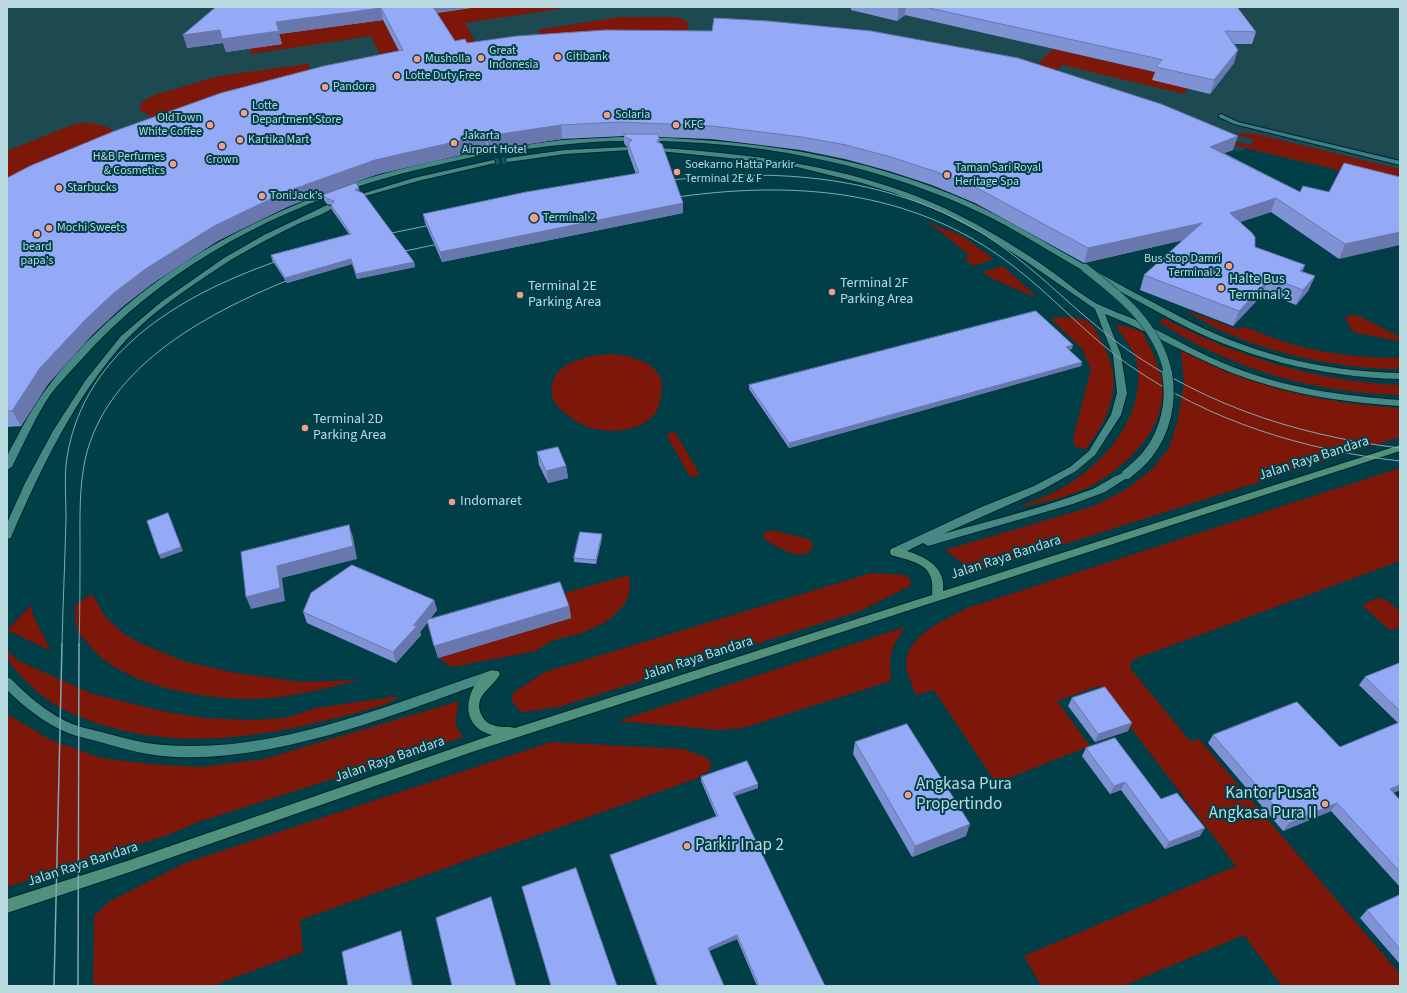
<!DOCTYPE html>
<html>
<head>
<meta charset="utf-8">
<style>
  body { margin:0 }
  #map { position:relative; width:1407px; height:993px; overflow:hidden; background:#013f48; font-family:"Source Sans 3",sans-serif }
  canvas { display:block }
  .frame { position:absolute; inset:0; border:8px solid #b9dae1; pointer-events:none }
</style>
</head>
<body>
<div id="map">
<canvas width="1407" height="993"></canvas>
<div class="frame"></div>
</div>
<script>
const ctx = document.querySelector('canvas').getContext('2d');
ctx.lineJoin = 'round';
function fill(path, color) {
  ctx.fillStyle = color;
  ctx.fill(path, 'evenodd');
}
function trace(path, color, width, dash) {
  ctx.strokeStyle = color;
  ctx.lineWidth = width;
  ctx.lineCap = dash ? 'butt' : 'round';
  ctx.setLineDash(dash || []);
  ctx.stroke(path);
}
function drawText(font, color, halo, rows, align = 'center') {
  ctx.font = font + ' "Source Sans 3",sans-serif';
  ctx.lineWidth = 4;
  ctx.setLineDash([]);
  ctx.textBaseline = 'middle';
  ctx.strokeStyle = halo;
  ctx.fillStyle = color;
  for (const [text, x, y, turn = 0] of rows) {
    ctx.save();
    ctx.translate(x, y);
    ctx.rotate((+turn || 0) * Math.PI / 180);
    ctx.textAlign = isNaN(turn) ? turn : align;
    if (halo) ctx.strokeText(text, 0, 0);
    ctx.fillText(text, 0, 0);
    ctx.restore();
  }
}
fill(new Path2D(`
  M7,7H1400V185L1246,148L1238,152L1233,150L1206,160L1293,205L1221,228L1200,256L1179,241L1081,264L1032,234L970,203L905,178L835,158L749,144L668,138L590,139L501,148L411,166L344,186L312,198L251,226L131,302L77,352L50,383L24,426L7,427Z`), '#1d4951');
fill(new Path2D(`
  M478,7H571L465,23L478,47L543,37L537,30L620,17H673L680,18L688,23V34L457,53L432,13Z
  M383,20L405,63L169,127L140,110V105L145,100L154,95L219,76L308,64L312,72L383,61L371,36L251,54L250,48L282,44L279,34Z
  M1053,49L1158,73L1153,80L1188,88L1184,94L1062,65L1055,72L1034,67Z
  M80,123C103,122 112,129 131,141L7,195V151L72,125Z
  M1239,133L1256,134L1400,169V185L1233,145V141L1250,145L1254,139L1237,135Z
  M925,221L962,236L994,259L973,266L964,258L970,256L941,232Z
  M1003,266L1038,298L997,281L982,272Z
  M1186,310L1240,330L1242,326C1259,332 1275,339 1291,344C1326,354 1364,358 1400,358V369C1336,370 1238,348 1186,310Z
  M1352,315L1359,316L1400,337V341L1355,333L1351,329L1345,316Z
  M1058,317C1088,318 1090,318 1103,344C1124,384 1111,415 1086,449L1075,447L1073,439L1091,369L1082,349L1052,320L1053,318Z
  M1163,318C1236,356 1317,382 1400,385V395C1315,393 1230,369 1159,322Z
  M1115,324L1142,331C1151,350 1163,370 1163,391C1163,428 1131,461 1101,480C1080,495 1043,502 1018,508C1032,501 1048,496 1062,488C1105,464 1149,412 1136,360C1133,348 1121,335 1115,324Z
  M1181,350C1252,387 1320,403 1400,408V437L968,575L961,562L945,550L1094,506L1128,488L1151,470L1169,448L1178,419L1184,383Z
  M613,354C636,357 668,365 661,395C660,401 659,410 654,415C633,437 592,435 570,417C562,410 553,405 552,394C548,361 591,355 613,354Z
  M675,432L700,475L690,477L666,434Z
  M1400,468V561L1132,660L1130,668L1190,741L1199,739L1400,974V986H1282L1244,935L1123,986H1041L1024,956L1236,866L1099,686L1057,701L1090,746L996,783L934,690L916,695C913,686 907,675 906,666C905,635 945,620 967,608Z
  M772,530L809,539L813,545C807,567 773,545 763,538L764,533Z
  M871,573L905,575L911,580L910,586L860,611L559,707L524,712L520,711L511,700L514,692L545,672Z
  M629,575L630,590L625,604L608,621L582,633L551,641L536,651L452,667L438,658L571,618L561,594Z
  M92,594L106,618L124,634L144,645L186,662L236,673L301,682L360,680C321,690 281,700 240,699C192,697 115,683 86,641C83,638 78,633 77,629C75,622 75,612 75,605Z
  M1378,598L1388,601L1400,612V627L1393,630L1388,629L1362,605Z
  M31,605L33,615L51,651L7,630Z
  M905,627C890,649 889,654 891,681L743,728L718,730L618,721Z
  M7,651L19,661L93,694L166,712L204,718L253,720L285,718L316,708L398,696C394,704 358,712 348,715C262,738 168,753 83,718C62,710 43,699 28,683C19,674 7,664 7,651Z
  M459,701C456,715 452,727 464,737L198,822L168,835L7,887V714L51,740L101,758L149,764L201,767L264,759Z
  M551,742L684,749L705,757L711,762L710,770L695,779L300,920L303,952L212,986H93L94,916L110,901L185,863Z`), '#7d1709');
trace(new Path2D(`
  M487,152L503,150
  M493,162L508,160`), '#1d565f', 6, [6, 3]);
const street = new Path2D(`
  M1221,114L1238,122L1400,161V165L1234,124L1219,117V115Z`);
const secondary = new Path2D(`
  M621,137C743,138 861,153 974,204C1012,222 1048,244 1085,265C1114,282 1145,298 1175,314C1247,353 1318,371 1400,373V379C1318,377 1241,357 1169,318C1136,300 1102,282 1070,263C1036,243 1003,222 968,207C859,159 741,139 623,141C583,141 543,147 503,152L500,150L503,148L562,140Z
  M628,147L631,149L630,150L565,154L508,162L505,160L508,158L565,150Z
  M661,148C753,154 847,166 933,203C972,220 1009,242 1044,266C1060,277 1075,290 1092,301C1108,310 1126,315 1143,323C1173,338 1202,355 1233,367C1286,388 1343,396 1400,400V406C1340,402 1281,393 1225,370C1184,353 1146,330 1105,314L1121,355L1127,393L1121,415L1095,455L1076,471L1042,490L943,534C992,520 1042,508 1090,490C1100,487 1122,469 1130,472L1132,474L1130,476L1105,492L1073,504L928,546L923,543L899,555H891L890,552L891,549L979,508L1034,486L1070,467L1089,451L1111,415L1117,393L1113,355L1095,309L1024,260L983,234L941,212L894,193L862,183L797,167L729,158L659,151L658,150Z
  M487,150L490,152L489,153C449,163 409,170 369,183C260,216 156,275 80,361C70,372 59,383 50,395C35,418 24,443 12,467L7,470C7,466 6,462 7,458C8,452 13,445 16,439C29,413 44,390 63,368C73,357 83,345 94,335C168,261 265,212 363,180C404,167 445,159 487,150Z
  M493,160L495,161V163L418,181L362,197L358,195L414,178Z
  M327,205L334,207C326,214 306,220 296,225C273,236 251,248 229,261C194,284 155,309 126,340C75,397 42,466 12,535L11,538L7,539V523L25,483L53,431L85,381L121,336L161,302L224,258L264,235Z
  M492,670L496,672L498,675L496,678C397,714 269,766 162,756C141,754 121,748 100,742C90,739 79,737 68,733C46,724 24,707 7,690V677L11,679C30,698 54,719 81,727C108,733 136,743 164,745C275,754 388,705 492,670Z`);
const primary = new Path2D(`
  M1400,445V451L472,752L127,873L7,913V899L127,861L492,735C446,722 478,664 498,671L500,674C493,688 473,695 481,714C483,719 488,724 493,725C500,728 508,726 515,728L932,595C936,564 915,562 891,555L890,552L891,549C897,547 904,550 910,552C928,558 946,569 943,591Z`);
trace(street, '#00242a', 2);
trace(secondary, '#00242a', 2);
trace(primary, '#00242a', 2);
fill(street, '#3a808d');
fill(secondary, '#458984');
fill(primary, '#51917b');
trace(new Path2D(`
  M664,181C768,168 874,174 968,225C1020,253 1060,297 1105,333C1191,401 1292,435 1400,448
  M670,198C792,180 911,188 1012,265C1053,296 1087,336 1129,365C1209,421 1303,450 1400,461
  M382,235L426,226
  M395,253L434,245
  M62,645C63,602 65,560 66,518C66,498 64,476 67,457C85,347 187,292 283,259
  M79,645C80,612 80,580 80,548C80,519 79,489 85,460C106,364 213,310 296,277`), '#80aab1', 1);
trace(new Path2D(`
  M54,986L62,644
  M78,986L79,644`), '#80aab1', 1.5);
const secondaryBridgeFar1 = new Path2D(`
  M1085,268C1121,296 1159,326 1168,374`);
const secondaryBridge = new Path2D(`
  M1127,474C1134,468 1142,462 1147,455C1166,432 1172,401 1167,373`);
trace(secondaryBridgeFar1, '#00242a', 9, []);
trace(secondaryBridge, '#00242a', 12, []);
trace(secondaryBridgeFar1, '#458984', 8);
trace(secondaryBridge, '#458984', 10);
fill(new Path2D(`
  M216,7H478L437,13L455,41L1233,150L1224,153L1300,192H1329L1400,177L1339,259L1271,212L1240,222L1255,247L1305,265L1302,272L1315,276L1308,291L1296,305L1276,297L1274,299L1262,295L1233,326L1140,290L1144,275L1183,240L1084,263L975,203L932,185L889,171L845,159L801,150L712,139L659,137L660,143L683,213L442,262L425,223L423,214L636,174L628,152V147L626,146L624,143V136L562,139L489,150L487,149L378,174L289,206L219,240L153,283L122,307L93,334L48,384L21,426L7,427V178L399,51L383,20L279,34L282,44L226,52L223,43L187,48Z
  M851,7H1237L1256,32L1252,44H1234V63L1210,94L1152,80L1155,72L905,15L897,21L851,10Z
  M360,192L414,262L415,267L357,279L352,264L287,283L272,260L271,255L349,234L332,210L331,205L327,204L324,200L323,195Z
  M1072,349L1069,350L1082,362L1081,366L789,448L749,389V385Z
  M537,452L566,466L568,478L548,483L539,465Z
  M602,538L596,564L574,562V558Z
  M434,600L437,610L429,620L569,606L571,618L438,658L428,622L420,632L421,635L396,663L307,623L303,612Z
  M1400,663V790L1393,793L1400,800V887L1331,811L1283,831L1208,743L1213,735L1340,747L1398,723L1359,685L1365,677Z
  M1072,698L1128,731L1095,742L1068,706Z
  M855,742L966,836L912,857L853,754Z
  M1086,748L1161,799L1200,836L1165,849L1121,790L1110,794L1082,756Z
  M701,777L758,784V788L734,796L825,986H757L737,939L709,951L724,986H657L611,858L610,855L716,816L701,781Z
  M1400,895V964L1360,918L1367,910Z`), '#7f92d4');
fill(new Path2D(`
  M430,7H478L432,13Z
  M901,7H906L905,15L897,21L899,8Z
  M381,8L383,20L279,34L282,44L226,52L223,43L187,48L183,35Z
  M1238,50L1234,63L1210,94L1214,80Z
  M561,125L562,139L489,150L487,136Z
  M485,135L487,149L378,174L289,206L219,240L153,283L122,307L93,334L48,384L21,426L12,411L40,368L86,319L115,292L147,268L214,226L285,192L375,160Z
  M1238,136L1233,150L1205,160L1210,147Z
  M659,138L660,147L657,142Z
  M359,188L360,193L355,190Z
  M1276,198L1271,212L1225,227L1230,213Z
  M683,203V213L442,262L440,252Z
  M1202,223L1197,237L1084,263L1088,248Z
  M1400,226V245L1339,259L1345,244Z
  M351,259L352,264L287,283L285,278Z
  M414,262L415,267L357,279L356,274Z
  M1305,265L1299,280L1300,271Z
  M1315,276L1308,291L1296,305L1303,290Z
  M1268,280L1262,295L1233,326L1239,311Z
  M1282,282L1276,297L1274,299L1280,284Z
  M1073,345L1072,349L1065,351L1066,347Z
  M1082,362L1081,366L789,448V443Z
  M566,466L568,478L548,483L546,471Z
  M168,513L183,551L161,559L159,555Z
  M349,525L353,537L357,559L282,578L285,601L251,609L246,597L277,566Z
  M602,534V538L596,564V560Z
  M434,600L437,610L420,632L421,635L396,663L393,652Z
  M569,606L571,618L438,658L434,646Z
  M1132,723L1128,731L1095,742L1098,734Z
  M1125,782L1121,790L1110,794L1114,786Z
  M758,784V788L732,797L733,793Z
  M1400,785V790L1383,797L1390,789Z
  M1337,803L1331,811L1283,831L1289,823Z
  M970,824L966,836L912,857L915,846Z
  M1205,828L1200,836L1165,849L1169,842Z
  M401,931L402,935L413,986H412Z
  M737,935V939L708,951V948Z`), '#6877ad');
const building = new Path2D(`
  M216,7H433L455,41L465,39L467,43L517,36L606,30L712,31L714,18L768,21L871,31L1018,58L1161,104L1238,136L1210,147L1300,192L1303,186L1329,192L1344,163L1400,177V232L1345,244L1276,198L1230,213L1252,233L1255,237V247L1305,265L1300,271L1315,276L1303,290L1282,282L1280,284L1268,280L1239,311L1144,275L1202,223L1088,248L977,188L934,171L891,157L846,145L802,137L712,126L620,122L561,125L487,136L485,135L375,160L285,192L214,226L147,268L115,292L86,319L40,368L12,411H7V178L30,166L112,132L221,93L324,66L403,50L381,8L276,22L279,31L222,39L220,30L183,35Z
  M893,7H901L899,8Z
  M925,7H1237L1256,32L1225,31L1238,50L1214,80L1156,67L1162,60Z
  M624,134H658L659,138L657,142L662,144L683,203L440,252L423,214L526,192L639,173L628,143L632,140L625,137Z
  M356,183L359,188L355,190L363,193L414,262L356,274L351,259L285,278L271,255L351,234L331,205L334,201L326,198L323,195Z
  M1036,311L1073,345L1066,347L1082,362L789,443L749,385Z
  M558,447L566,466L546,471L537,452Z
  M168,513L181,547L159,555L147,521Z
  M349,525L353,546L277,566L280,588L246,597L241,552Z
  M580,532L602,534L596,560L574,558Z
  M352,565L434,600L413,626L418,625L393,652L303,612L311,593Z
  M560,582L569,606L434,646L427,620Z
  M1400,663V711L1365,677Z
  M1105,687L1132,723L1098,734L1072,698Z
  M1297,702L1340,747L1400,722V785L1390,789L1400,800V872L1337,803L1289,823L1213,735Z
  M907,724L970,824L915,846L855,742Z
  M1115,738L1161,799L1177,793L1205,828L1169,842L1125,782L1114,786L1086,748Z
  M747,761L758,784L733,793L825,986H759L737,935L708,948L724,986H658L610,855L718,816L701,777Z
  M576,868L617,986H551L522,887Z
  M1400,895V949L1367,910Z
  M491,897L516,986H452L436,918Z
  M401,931L412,986H348L342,952Z`);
fill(building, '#94aaf7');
trace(building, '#6877ad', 1);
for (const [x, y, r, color] of [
  [558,57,4,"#f49d8d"],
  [481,58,4,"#f49d8d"],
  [417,59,4,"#f49d8d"],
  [397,76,4,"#f49d8d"],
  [325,87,4,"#f49d8d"],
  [244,113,4,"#f49d8d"],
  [607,115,4,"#f49d8d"],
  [210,125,4,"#f49d8d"],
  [676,125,4,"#f49d8d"],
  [240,140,4,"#f49d8d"],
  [454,143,4,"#f49d8d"],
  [222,146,4,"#f49d8d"],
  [173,164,4,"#f49d8d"],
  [677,172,4,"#f49d8d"],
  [947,175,4,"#f49d8d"],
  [59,188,4,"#f49d8d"],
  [262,196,4,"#f49d8d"],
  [534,218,5,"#f49d8d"],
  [49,228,4,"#f49d8d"],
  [37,234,4,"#f49d8d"],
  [1229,266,4,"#f49d8d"],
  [1221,288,4,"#f49d8d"],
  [832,292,4,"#f49d8d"],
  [520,295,4,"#f49d8d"],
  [305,428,4,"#f49d8d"],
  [452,502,4,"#f49d8d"],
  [908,795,4,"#f49d8d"],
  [1325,804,4,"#f49d8d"],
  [687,846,4,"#f49d8d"]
]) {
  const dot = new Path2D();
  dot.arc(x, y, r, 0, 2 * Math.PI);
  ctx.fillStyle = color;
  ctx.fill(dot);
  trace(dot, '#013f48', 1.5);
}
drawText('12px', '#b9dae1', '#013f48', [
  ["Great",489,51],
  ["Indonesia",489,65],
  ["Citibank",566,57],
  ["Musholla",425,59],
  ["Lotte Duty Free",405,76],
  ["Pandora",333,87],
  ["Lotte",252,106],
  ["Department Store",252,120],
  ["Solaria",615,115],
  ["OldTown",202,118,"right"],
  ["White Coffee",202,132,"right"],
  ["KFC",684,125],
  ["Jakarta",462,136],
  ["Airport Hotel",462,150],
  ["Kartika Mart",248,140],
  ["H&B Perfumes",165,157,"right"],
  ["& Cosmetics",165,171,"right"],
  ["Crown",222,160,"center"],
  ["Soekarno Hatta Parkir",685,165],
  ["Terminal 2E & F",685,179],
  ["Taman Sari Royal",955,168],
  ["Heritage Spa",955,182],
  ["Starbucks",67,188],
  ["ToniJack's",270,196],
  ["Terminal 2",543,218],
  ["Mochi Sweets",57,228],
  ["beard",37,247,"center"],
  ["papa's",37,261,"center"],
  ["Bus Stop Damri",1221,259,"right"],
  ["Terminal 2",1221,273,"right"]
], 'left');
drawText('14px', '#b9dae1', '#013f48', [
  ["Halte Bus",1229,280],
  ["Terminal 2",1229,296],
  ["Terminal 2F",840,284],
  ["Parking Area",840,300],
  ["Terminal 2E",528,287],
  ["Parking Area",528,303],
  ["Terminal 2D",313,420],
  ["Parking Area",313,436],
  ["Indomaret",460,502]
], 'left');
drawText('14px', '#b9dae1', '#013f48', [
  ["Jalan Raya Bandara",1314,459,-18],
  ["Jalan Raya Bandara",1006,558,-18],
  ["Jalan Raya Bandara",698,659,-18],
  ["Jalan Raya Bandara",390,760,-19],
  ["Jalan Raya Bandara",83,865,-18]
]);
drawText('17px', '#b9dae1', '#013f48', [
  ["Angkasa Pura",916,785],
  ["Propertindo",916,805],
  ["Kantor Pusat",1317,794,"right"],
  ["Angkasa Pura II",1317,814,"right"],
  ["Parkir Inap 2",695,846]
], 'left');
</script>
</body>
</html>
